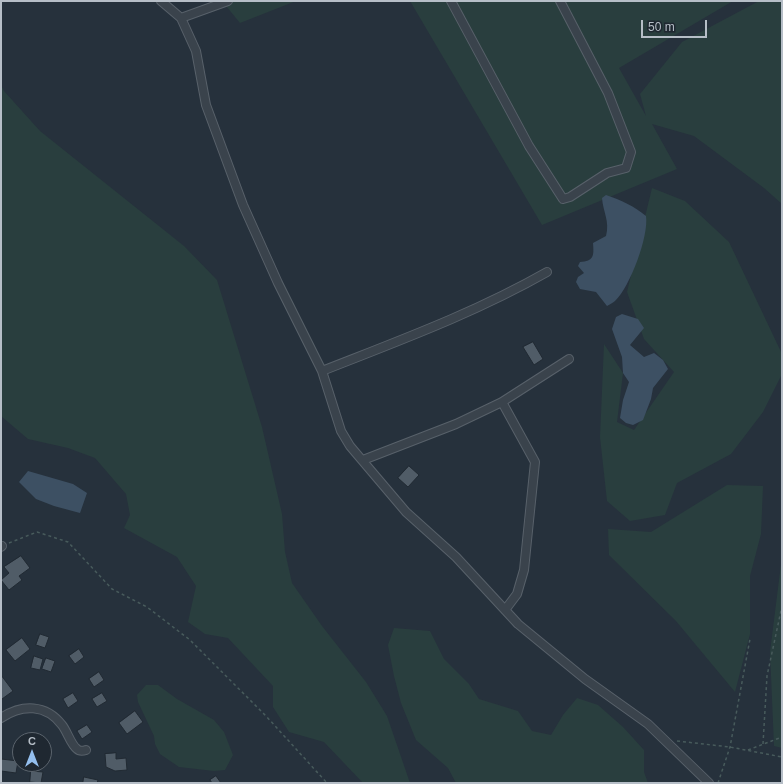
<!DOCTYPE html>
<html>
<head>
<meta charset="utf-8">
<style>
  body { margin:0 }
  #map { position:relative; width:783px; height:784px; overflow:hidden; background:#26313c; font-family:Helvetica,sans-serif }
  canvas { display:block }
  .frame { position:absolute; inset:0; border:2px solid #b6bec7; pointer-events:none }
  .north { position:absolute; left:12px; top:732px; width:40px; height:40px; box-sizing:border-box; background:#1f2831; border:1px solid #5b646d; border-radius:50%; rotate:0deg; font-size:11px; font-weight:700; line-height:16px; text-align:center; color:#b6bec7 }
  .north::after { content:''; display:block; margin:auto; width:14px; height:18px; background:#94bfee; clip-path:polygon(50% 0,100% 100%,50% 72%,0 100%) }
  .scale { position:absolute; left:641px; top:20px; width:66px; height:18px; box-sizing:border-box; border:2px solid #b6bec7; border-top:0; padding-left:5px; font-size:12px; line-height:14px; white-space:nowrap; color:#b6bec7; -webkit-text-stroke:3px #1f2831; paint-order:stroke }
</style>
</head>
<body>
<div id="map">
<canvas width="783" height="784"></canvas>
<div class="frame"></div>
<div class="north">С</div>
<div class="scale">50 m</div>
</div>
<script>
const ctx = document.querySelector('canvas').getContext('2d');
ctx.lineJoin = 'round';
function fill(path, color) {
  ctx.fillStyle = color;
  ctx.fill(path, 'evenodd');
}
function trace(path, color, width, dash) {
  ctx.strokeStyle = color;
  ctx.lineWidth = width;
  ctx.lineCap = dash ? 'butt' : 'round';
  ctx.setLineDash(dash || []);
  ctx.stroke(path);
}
fill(new Path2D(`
  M222,1H296L240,23Z
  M410,1H733L619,68L646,116L640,94L682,42L759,1H782V204L764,188L694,136L652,124L677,169L542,225Z
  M1,85L4,91L40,131L184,246L217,280L262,427L282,514L285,552L292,583L322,626L366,682L387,716L410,783H363L324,742L289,732L273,707V686L228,638L205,634L188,622L196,586L177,557L124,528L130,515L126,494L95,458L68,448L28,439L1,416Z
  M652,188L685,201L729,242L782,354V374L763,412L731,454L677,483L665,515L630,521L607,501L600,437L604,344L623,373L617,422L634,430L674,372L644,339L627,292Z
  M727,485L763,486L761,534L750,576V634L735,692L676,621L609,555L608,529L651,532Z
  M782,556V748L774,746L770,652Z
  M394,628L430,631L444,659L469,684L479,699L518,711L532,731L551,735L563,715L577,698L598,705L623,727L644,750V772L648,783H456L448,768L416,740L401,703L394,676L388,645Z
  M146,685H158L177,699L214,720L224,732L233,755L225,770L214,771L179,767L160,754L155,744L154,736L138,702L137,695Z`), '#293e3e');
fill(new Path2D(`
  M606,195C621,200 634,206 646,216C649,236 630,287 615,301C613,303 610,304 607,306L596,292L580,289L576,282L578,277L584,273L578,266L580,262C594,261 594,256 593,243L606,236C610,221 603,212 602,198Z
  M622,314L638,319L644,328L630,345L644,357L654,353L663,360L668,369L653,388L651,399L643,420L633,425L626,423L620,418L623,400L629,382L623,373L622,357L612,329L616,317Z
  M28,471L73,484L87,493L80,513L54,506L36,499L19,482Z`), '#3d5063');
const building = new Path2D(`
  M533,342L543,359L534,365L523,347Z
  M409,466L419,475L408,487L398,478Z
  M21,556L30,568L19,576L22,580L9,590L1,580L9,573L4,567Z
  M40,634L49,637L45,648L36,645Z
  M22,638L30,649L15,661L6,650Z
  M79,649L84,657L75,664L69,656Z
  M34,656L43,659L40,670L31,668Z
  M46,658L55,661L51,672L42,669Z
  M99,672L104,680L94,687L89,679Z
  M1,675L13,691L2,699L1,698Z
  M73,693L78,701L68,708L63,699Z
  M102,693L107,701L97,707L92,699Z
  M135,711L143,722L127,734L119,723Z
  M87,725L92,732L82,739L77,731Z
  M116,753V759L126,758L127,770L115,771L106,767L105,754Z
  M1,759L18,761L16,773L1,771Z
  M31,771L43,772L41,783L30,782Z
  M216,776L221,783H212L210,780Z
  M84,777L98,780L97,783H83Z`);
fill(building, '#505c67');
trace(building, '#212a33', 1);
const minor = new Path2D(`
  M161,1L181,18L196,51L206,105L243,205L278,283L322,371L341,431L350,446L406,512L456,557L518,624L585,679L648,724L709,783
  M451,1L529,146L563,199L570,197L607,173L626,168L631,152L608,93L560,1
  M181,18L228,1
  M322,371C398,341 475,313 547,272
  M502,402L535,462L524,570L517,594L505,610
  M363,460L456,424L502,402L569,359
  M1,547L2,546
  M1,718C22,704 46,704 62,725C67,731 71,745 77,749C79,751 83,751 86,750`);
trace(minor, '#58616a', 10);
trace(new Path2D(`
  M9,543L37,532L68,542L112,589L147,607L190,640L266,716L327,783
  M677,741L730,747L782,757
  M763,744L767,676L782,606
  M748,750L782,737
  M718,783L730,747L750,639`), '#485b5c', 1.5, [3, 3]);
trace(minor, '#3a434c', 8);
</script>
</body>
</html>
